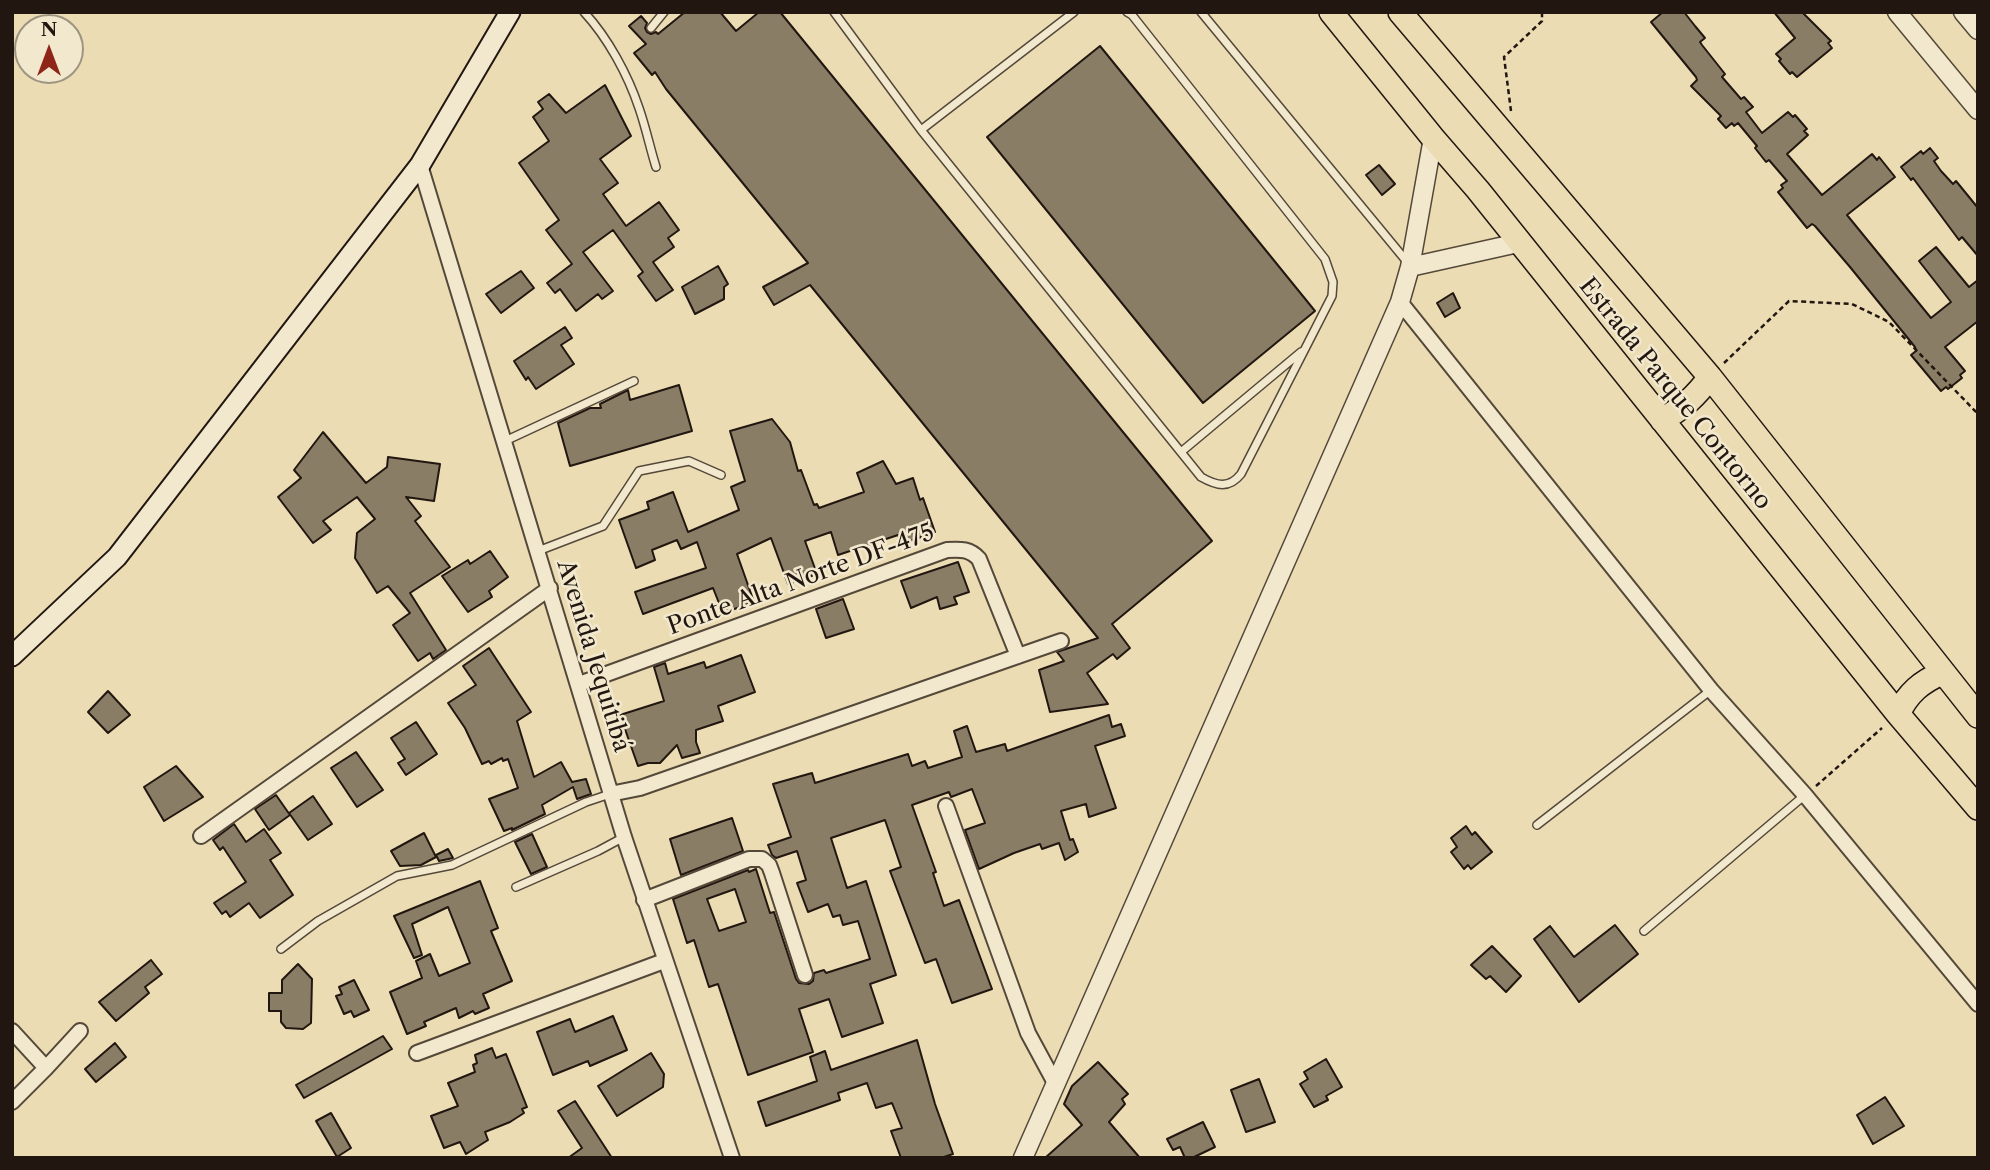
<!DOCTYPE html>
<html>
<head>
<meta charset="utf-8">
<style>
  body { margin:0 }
  #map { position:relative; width:1990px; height:1170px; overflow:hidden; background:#ebdcb4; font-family:"Libre Caslon Text",serif }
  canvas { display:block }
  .frame { position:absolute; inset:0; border:14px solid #211710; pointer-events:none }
  .north { position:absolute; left:14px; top:14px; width:70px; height:70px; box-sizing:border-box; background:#f2e8ce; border:2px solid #9e9482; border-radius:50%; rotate:0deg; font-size:19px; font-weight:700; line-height:28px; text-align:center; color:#211710 }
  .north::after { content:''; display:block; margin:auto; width:24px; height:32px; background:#8f2418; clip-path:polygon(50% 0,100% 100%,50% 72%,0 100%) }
</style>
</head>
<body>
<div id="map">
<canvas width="1990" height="1170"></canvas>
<div class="frame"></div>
<div class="north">N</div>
</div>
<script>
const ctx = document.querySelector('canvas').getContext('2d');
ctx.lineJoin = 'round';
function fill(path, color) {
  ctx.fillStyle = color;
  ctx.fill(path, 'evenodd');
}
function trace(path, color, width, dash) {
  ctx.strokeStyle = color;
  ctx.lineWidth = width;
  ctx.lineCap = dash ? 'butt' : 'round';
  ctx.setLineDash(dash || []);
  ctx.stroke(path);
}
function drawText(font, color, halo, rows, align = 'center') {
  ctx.font = font + ' "Libre Caslon Text",serif';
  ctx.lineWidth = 5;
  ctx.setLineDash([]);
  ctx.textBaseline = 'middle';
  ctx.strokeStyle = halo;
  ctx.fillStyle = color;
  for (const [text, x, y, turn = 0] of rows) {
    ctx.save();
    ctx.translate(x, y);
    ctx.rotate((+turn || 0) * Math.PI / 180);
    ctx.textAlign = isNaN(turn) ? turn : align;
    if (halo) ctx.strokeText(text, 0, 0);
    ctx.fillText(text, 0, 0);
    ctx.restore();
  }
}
const building = new Path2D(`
  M685,12H720L736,31L759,12H780L1212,541L1112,624L1130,648L1117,659L1113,654L1087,673L1108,704L1050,712L1039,670L1064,661L1057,652L1098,638L810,285L774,305L763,287L808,263L666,89L655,72L652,75L634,53L646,44L629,26L641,16L647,23L645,28L647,32L651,34L656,32L658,34Z
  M1663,12H1684L1695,26L1705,38L1700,42L1702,45L1725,74L1722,77L1741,99L1744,97L1753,107L1746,112L1762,133L1788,112L1793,117L1795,115L1807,129L1804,131L1808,135L1787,154L1822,195L1872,154L1877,160L1879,157L1895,177L1847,215L1931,318L1951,302L1919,261L1936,247L1969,287L1978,280V321L1945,347L1965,371L1960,375L1962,378L1948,389L1946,387L1941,391L1911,355L1916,351L1915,347L1850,267L1815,226L1812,224L1807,228L1778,192L1783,188L1781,185L1787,181L1769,160L1766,162L1755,148L1757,146L1738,123L1734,126L1732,123L1726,128L1718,119L1721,116L1691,86L1697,80L1696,77L1651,22Z
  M1774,12H1802L1831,41L1828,43L1832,48L1797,77L1792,72L1790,74L1779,61L1781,59L1776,54L1795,38Z
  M1100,46L1315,311L1203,403L987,137Z
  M605,85L631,136L600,159L618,183L603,194L626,226L659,202L679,230L668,238L674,247L653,262L673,290L656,301L638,276L643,272L613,230L583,252L613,291L602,299L598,294L576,311L560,289L555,293L547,283L572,264L546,230L559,220L519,163L549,141L533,117L543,109L538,102L549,94L566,113Z
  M1930,148L1938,158L1934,161L1941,171L1953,184L1956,181L1978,208V256L1962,237L1959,240L1913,178L1911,180L1901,167L1921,151L1923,154Z
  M1379,165L1395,184L1382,195L1366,175Z
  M718,266L728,284L724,287V299L695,314L682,287Z
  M521,271L534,288L501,313L486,294Z
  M1453,293L1460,308L1445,317L1437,303Z
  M565,327L572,338L561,345L574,364L536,389L528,377L526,380L514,361Z
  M679,385L692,431L570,466L558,423L590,408H601L600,404L628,390L630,400Z
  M772,419L790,442L798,471L801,470L814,505L817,504L819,508L864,492L857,473L883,461L896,484L913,478L920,500L923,498L935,532L902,544L898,535L838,555L831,532L805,541L817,574L788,584L771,538L737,554L754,602L723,613L713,588L643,614L635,592L706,568L697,542L681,549L677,540L652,550L655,560L636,568L619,520L649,509L647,502L673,492L688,532L739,510L731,487L745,481L730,431Z
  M323,432L366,483L387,467L388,457L440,464L434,501L406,497L421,516L415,521L450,567L410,593L446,650L433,659L430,653L418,661L393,625L410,613L388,586L377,593L355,558L357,533L375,519L357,497L323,521L331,530L313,543L278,497L301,478L294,470Z
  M490,551L508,577L489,591L492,597L468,612L442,576L468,560L470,564Z
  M958,562L969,592L954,597L957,604L940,609L937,597L911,608L901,581Z
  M843,599L854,629L826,638L816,609Z
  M489,648L531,712L517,721L534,777L561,762L572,782L586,779L591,794L577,799L573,787L542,805L545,814L512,830V828L504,831L489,799L518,788L508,759L503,761L502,758L491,764L489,761L482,764L465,728L448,703L476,685L463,666Z
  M741,655L755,692L718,706L723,721L696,730V742L700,753L682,758L677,745L660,763H648L638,766L620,715L664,701L654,667L665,663L668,674L704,662L706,668Z
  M108,691L130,715L108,733L88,712Z
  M1109,715L1112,727L1121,724L1125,736L1095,746L1116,808L1089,817L1086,804L1061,811L1070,840L1073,839L1078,852L1065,860L1059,843L1042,849L1040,844L1014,853L979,869L965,830L985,823L972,789L951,797L949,792L912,805L936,872L933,873L944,906L959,900L992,989L952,1003L936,959L925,963L890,871L901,867L885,820L831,838L847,888L866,881L896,975L870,984L883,1023L842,1037L829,999L799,1009L813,1052L748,1075L718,984L709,987L694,940L687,943L673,899L748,870L749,872L756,869L770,913L774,912L796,979L799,983L809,984L813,981L814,973L824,970L826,973L870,959L858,921L843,925L840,915L833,917L828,904L808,912L797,883L806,880L797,851L776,858L772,855L768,845L791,837L773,784L812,773L815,783L908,754L912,766L925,761L928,768L962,757L954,731L967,726L976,752L1005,744L1007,751ZM735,889L746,922L719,931L707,899Z
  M416,722L437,754L406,775L398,763L405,759L391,738Z
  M356,752L383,790L357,807L331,768Z
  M176,766L203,797L164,821L144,787Z
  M276,795L290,815L269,830L255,809Z
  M313,796L332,824L308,840L289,813Z
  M732,818L743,851L681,875L670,839Z
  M234,824L246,842L264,829L281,853L270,860L293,895L260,918L249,903L230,917L226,911L222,914L214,903L246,882L223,847L220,850L213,840Z
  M1466,826L1472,835L1475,832L1492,852L1471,869L1468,865L1464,869L1451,852L1457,847L1451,838Z
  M424,833L436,857L421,865L400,866L391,851Z
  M532,834L547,867L531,874L515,842Z
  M448,849L453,858L439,861L436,855Z
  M480,881L498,928L491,931L512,981L483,994L489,1008L475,1014L473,1011L459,1018L456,1008L424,1022L426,1026L407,1034L390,992L422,978L416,961L430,954L439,976L470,963L448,907L412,924L422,955L414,958L394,916Z
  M1615,925L1638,954L1579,1002L1534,939L1550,926L1574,957Z
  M1492,946L1521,976L1506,992L1490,976L1486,979L1471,965Z
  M151,960L162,974L145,987L149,993L116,1021L99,1002Z
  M298,964L312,979L311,1023L303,1029L286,1028L281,1022V1011H269V993H282V980Z
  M354,980L369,1010L354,1017L351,1011L344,1014L336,996L342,994L339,987Z
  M613,1016L627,1050L590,1066L588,1061L553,1075L537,1032L570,1019L575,1032Z
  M383,1036L392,1049L304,1098L296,1085Z
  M917,1040L935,1104L953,1154L941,1158H901L891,1131L902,1128L892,1103L876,1108L867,1083L838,1093L840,1100L766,1126L758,1102L817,1081L810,1057L825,1051L831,1070Z
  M115,1043L126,1057L96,1082L85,1069Z
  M492,1048L496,1058L506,1054L527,1107L522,1109L524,1113L510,1122L485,1132L488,1140L466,1154L460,1142L444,1148L431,1116L458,1106L448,1083L475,1072L473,1065L477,1063L475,1055Z
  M651,1053L664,1074L663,1087L617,1116L598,1086Z
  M1326,1059L1342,1087L1326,1096L1328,1100L1314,1107L1300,1084L1308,1079L1304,1072Z
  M1098,1062L1128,1094L1122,1099L1125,1104L1109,1122L1140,1158H1045L1082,1125L1064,1104L1072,1086Z
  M1259,1079L1275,1122L1246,1132L1231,1090Z
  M1885,1097L1904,1126L1873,1144L1857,1115Z
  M575,1101L612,1158H568L582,1148L558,1111Z
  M331,1113L351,1148L337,1157L316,1121Z
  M1203,1122L1215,1147L1192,1158H1185L1180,1147L1173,1150L1167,1139Z`);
fill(building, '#8a7d65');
trace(building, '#211710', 2);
const service = new Path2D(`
  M584,12C608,38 628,75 639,108C646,128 650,148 656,167
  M834,12L921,130L1201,477C1217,486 1229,489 1241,474L1332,296L1333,282L1325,259L1132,15L1127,12
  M1201,12L1408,263
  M651,28L664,12
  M921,130L1074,12
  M505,441L634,381
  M1181,452L1301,352
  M538,551L603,526L639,471L689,461L721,475
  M1537,825L1711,690
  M516,887L598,851L624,837
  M1644,931L1805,795
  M281,949L318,921L397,876L452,865L586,802L610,794`);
const minor = new Path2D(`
  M420,165L624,837L732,1158
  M1400,302L1711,690L1805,795L1978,1004
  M579,684L947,550C961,549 970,549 979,559L1018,656
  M610,794L640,788L1061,641
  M946,806L1028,1033L1055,1083
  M201,836L550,588
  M644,900L749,859H762L769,865L772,873L805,975
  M12,1031L46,1068L80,1031
  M417,1053L664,961
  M12,1102L46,1068`);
const tertiary = new Path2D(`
  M1897,12L1978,110
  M1963,12L1978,30
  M1410,267L1518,243
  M1023,1158L1400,302L1410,267L1433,138`);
const secondary = new Path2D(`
  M12,656L117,557L420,165L510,12`);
const trunk = new Path2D(`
  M1331,12L1433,138L1478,190L1898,714L1978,808
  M1400,12L1710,377L1978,716
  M1662,420C1683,408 1696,396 1710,377
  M1898,714C1908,693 1921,682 1942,673`);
trace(service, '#544839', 10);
trace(minor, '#544839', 18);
trace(tertiary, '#544839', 21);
trace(secondary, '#211710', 23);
trace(trunk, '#211710', 26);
trace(new Path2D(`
  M1511,111L1504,57L1542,21V12
  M1724,363L1789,301L1852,304L1889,322L1978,414
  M1816,786L1882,728`), '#211710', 2.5, [5, 3.5]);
trace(service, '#f2e8ce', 7);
trace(minor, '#f2e8ce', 14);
trace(tertiary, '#f2e8ce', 18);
trace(secondary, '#f2e8ce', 19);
trace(trunk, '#ebdcb4', 23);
drawText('24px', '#211710', '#f2e8ce', [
  ["Estrada Parque Contorno",1675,394,51],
  ["Ponte Alta Norte DF-475",801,580,-20],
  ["Avenida Jequitibá",593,656,73]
]);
</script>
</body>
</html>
